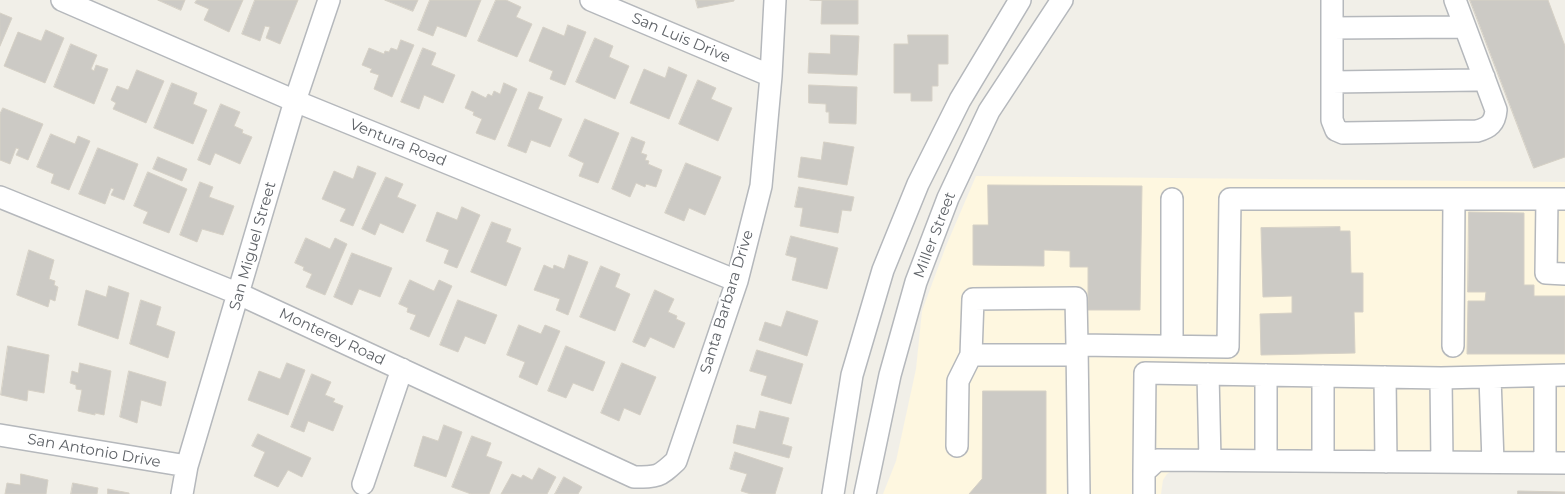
<!DOCTYPE html>
<html>
<head>
<meta charset="utf-8">
<style>
  body { margin:0 }
  canvas { display:block; background:#f1efe8 }
</style>
</head>
<body>
<canvas width="1565" height="494"></canvas>
<script>
const ctx = document.querySelector('canvas').getContext('2d');
ctx.lineJoin = 'round';
function fill(path, color) {
  ctx.fillStyle = color;
  ctx.fill(path, 'evenodd');
}
function trace(path, color, width, dash) {
  ctx.strokeStyle = color;
  ctx.lineWidth = width;
  ctx.lineCap = dash ? 'butt' : 'round';
  ctx.setLineDash(dash || []);
  ctx.stroke(path);
}
function drawText(font, color, halo, rows, align = 'center') {
  ctx.font = font + ' Montserrat,sans-serif';
  ctx.lineWidth = 4.5;
  ctx.setLineDash([]);
  ctx.textBaseline = 'middle';
  ctx.strokeStyle = halo;
  ctx.fillStyle = color;
  for (const [text, x, y, turn = 0] of rows) {
    ctx.save();
    ctx.translate(x, y);
    ctx.rotate((+turn || 0) * Math.PI / 180);
    ctx.textAlign = isNaN(turn) ? turn : align;
    if (halo) ctx.strokeText(text, 0, 0);
    ctx.fillText(text, 0, 0);
    ctx.restore();
  }
}
fill(new Path2D(`
  M976,176L1565,182V474L1180,470L1172,471L1167,474L1163,480L1161,494H883L896,461L916,369L922,311L946,246Z`), '#fef7e0');
const building = new Path2D(`
  M158,0H185L181,10Z
  M197,0H243L229,32L204,20L209,9L195,3Z
  M255,0H298L280,44L266,38L270,27L265,26L260,41L242,34Z
  M385,0H418L413,11Z
  M430,0H481L466,37L437,26L433,36L418,30Z
  M496,0H506L521,7L516,17L532,24L517,57L478,41Z
  M696,0H734V1L698,8Z
  M810,0H858V24H821L822,1Z
  M1470,0H1548L1565,46V157L1534,168Z
  M0,13L12,18L0,46Z
  M568,25L586,32L565,85L550,79L553,71L529,61L543,27L564,36Z
  M46,30L64,38L45,83L4,66L18,32L41,41Z
  M831,35L859,36L857,75L808,73L809,53L830,54Z
  M908,35H948V64H938V86H932V101H911V93H894V44H908Z
  M595,38L613,46L609,57L629,66L615,99L576,82Z
  M401,40L414,45L392,97L374,89L379,75L370,72L372,69L362,65L369,48L384,54L385,51L389,52L391,48L397,50Z
  M71,44L97,55L91,69L94,71L96,65L108,69L94,104L54,87Z
  M423,48L436,53L431,65L455,75L443,103L424,95L419,109L401,102Z
  M669,67L687,75L669,119L630,103L644,69L665,78Z
  M137,70L164,81L146,123L113,109L116,103L111,100L117,86L128,90Z
  M698,80L716,88L711,99L732,108L718,141L679,124Z
  M172,83L197,93L193,104L207,110L193,144L154,128Z
  M504,83L517,89L495,140L476,133L482,119L473,115L474,112L465,108L472,91L486,98L488,94L492,96L494,91L500,94Z
  M809,85L857,87L856,124L829,123V112H826V104L809,103Z
  M529,92L543,97L538,109L562,119L550,147L531,140L526,153L508,146Z
  M221,104L240,112L234,126L243,130L242,133L252,137L240,164L215,153L210,165L198,160Z
  M3,108L43,124L28,160L16,155L19,149L16,148L10,164L0,160V114Z
  M585,119L619,133L598,183L579,176L584,163L569,156Z
  M51,134L75,144L78,136L90,141L69,190L51,183L54,174L37,167Z
  M632,137L645,142L641,153L647,155L645,160L649,161L648,164L662,170L656,187L646,184L645,187L636,183L630,197L612,189Z
  M824,142L854,147L847,185L798,177L801,157L821,160Z
  M98,148L138,164L124,200L111,195L114,189L111,188L105,204L79,194Z
  M158,157L187,169L182,181L153,169Z
  M686,163L721,177L705,215L689,208L684,221L665,213Z
  M358,166L376,173L353,226L340,221L346,209L322,199L334,171L353,179Z
  M148,172L187,189L169,233L143,223L148,212L134,206Z
  M386,177L403,184L397,197L416,205L403,233L380,223L375,235L362,229Z
  M200,182L213,187L209,197L234,206L223,235L202,229L197,242L180,235Z
  M988,185L1142,186L1140,310H1088V267H1070V251L1044,250V266L973,265V225H988Z
  M799,187L854,197L851,211L842,210L838,233L800,226L803,208L795,207Z
  M462,207L480,215L457,268L444,263L449,250L426,241L437,212L457,220Z
  M1469,212L1524,213V285H1534V296H1565V354H1467L1468,301H1485L1486,292H1468Z
  M492,222L511,229L506,242L521,248L506,286L471,272Z
  M1340,227V231H1350L1351,273H1363V312H1354L1355,353L1261,355L1260,314L1292,313V296L1263,297L1261,228Z
  M791,236L838,248L827,289L792,280L797,258L786,255Z
  M306,238L330,249L335,238L347,244L325,295L306,287L312,274L303,270L304,267L295,263Z
  M29,250L54,260L49,279L55,281L54,285L58,287L55,301L50,299L48,307L17,295Z
  M352,253L392,268L380,297L359,289L352,305L334,297Z
  M569,255L588,262L568,315L556,310L560,299L534,290L544,265L553,269L554,265L564,269Z
  M601,266L620,274L615,287L630,294L615,331L580,317Z
  M410,280L434,291L439,280L452,286L429,337L410,329L416,315L407,312L408,308L399,304Z
  M109,286L129,293L118,339L78,325L86,290L106,297Z
  M655,290L674,299L668,312L677,316L676,319L685,323L674,348L650,337L645,347L633,342Z
  M141,300L161,307L156,325L175,332L168,358L130,344Z
  M458,300L497,315L485,344L465,336L458,352L440,345Z
  M787,311L818,321L807,356L759,340L765,322L781,327Z
  M519,325L541,334L545,325L560,331L537,385L519,377L525,362L507,355Z
  M8,346L49,355L44,393L28,390L27,401L1,395Z
  M566,346L605,362L593,391L573,383L566,398L548,391Z
  M757,350L803,364L791,404L761,395L767,376L750,371Z
  M80,363L111,371L104,415L95,413V415L78,411L82,390L76,389V385L70,383L72,371L78,373Z
  M287,363L305,370L288,415L248,400L259,371L280,379Z
  M622,363L656,377L640,415L624,408L619,421L601,413Z
  M129,371L166,382L161,406L141,400L137,423L120,417Z
  M312,374L331,382L325,395L335,399L333,402L343,406L333,431L308,421L304,432L291,427Z
  M983,391H1046V494H969L982,479Z
  M760,411L789,418L782,444L792,447L789,458L733,443L737,425L755,429Z
  M444,425L462,432L446,477L414,466L423,436L438,441Z
  M258,434L311,458L302,477L288,470L278,487L254,476L265,452L252,446Z
  M472,436L491,443L486,456L502,462L489,494H471L452,487Z
  M735,452L783,468L775,494H751L741,491L747,474L730,469Z
  M539,468L556,477L547,494H501L512,474L521,478L523,475L532,480Z
  M21,474L48,480L46,494H5L7,483L20,485Z
  M564,477L582,487L578,494H555Z
  M73,483L98,488L97,494H71Z
  M108,489L129,493V494H108Z
  M1518,491L1565,492V494H1518Z`);
fill(building, '#cccac5');
trace(building, '#d6d1c6', 1);
const minor = new Path2D(`
  M62,0L295,101L737,281
  M591,0L771,76
  M1332,0V120L1336,130L1343,133L1477,131C1489,128 1495,123 1496,110L1455,0
  M1332,28L1458,27L1464,25
  M1332,82L1477,80L1484,77
  M0,197L239,294L634,477C658,477 659,477 676,461L737,281L761,186L771,76L775,0
  M1172,199V346
  M1547,199L1546,273L1565,274
  M1453,346L1454,199
  M971,355H1077
  M1208,374L1210,460
  M1545,376V463
  M1385,377L1386,462
  M1490,377L1493,462
  M1441,378L1565,375
  M0,435L187,466
  M957,446L958,381L971,355L973,299L1076,298L1077,345
  M1266,461V375
  M1323,461V376
  M1144,472L1145,373L1441,378L1442,462
  M363,484L402,369
  M182,494L187,466L295,101L329,0
  M833,494L852,375L883,270L918,184L960,100L1020,0
  M865,494L890,375L916,282L948,198L989,111L1062,0
  M1079,494L1077,345L1228,347L1230,199H1565
  M1144,494V472L1157,460L1565,463`);
trace(minor, '#b5b8bc', 24);
trace(minor, '#fff', 21);
drawText('15px', '#5f6368', '#fff', [
  ["San Luis Drive",681,38,23],
  ["Ventura Road",398,143,22],
  ["Miller Street",935,235,-69],
  ["San Miguel Street",253,246,-74],
  ["Santa Barbara Drive",727,302,-73],
  ["Monterey Road",332,337,25],
  ["San Antonio Drive",94,451,10]
]);
</script>
</body>
</html>
